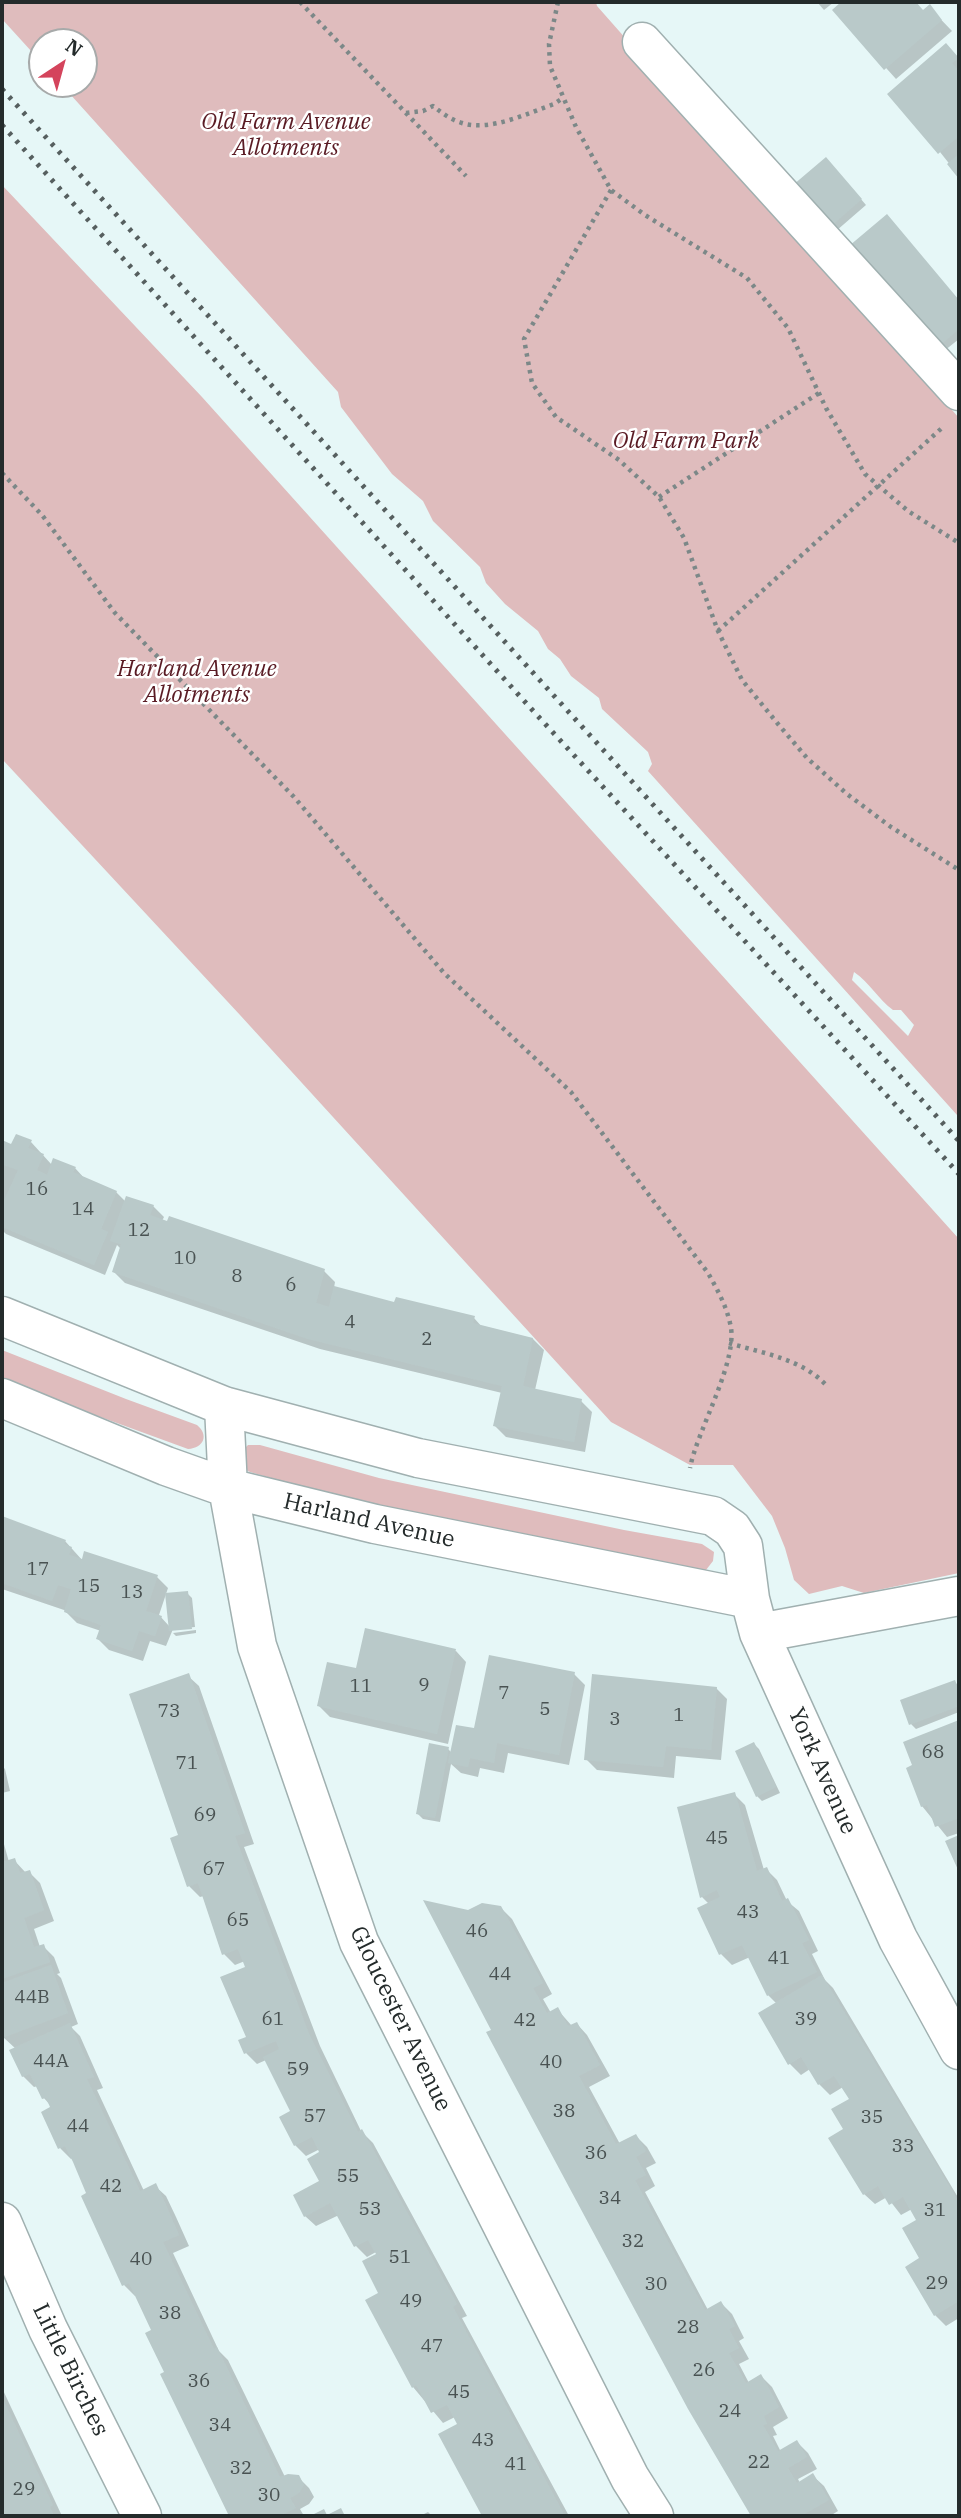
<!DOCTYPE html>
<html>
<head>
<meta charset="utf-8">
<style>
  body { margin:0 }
  #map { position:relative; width:961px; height:2518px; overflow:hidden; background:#e6f7f7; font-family:"IBM Plex Serif",serif }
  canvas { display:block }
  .frame { position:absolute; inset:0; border:4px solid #242b2b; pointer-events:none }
  .north { position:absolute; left:28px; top:28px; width:70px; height:70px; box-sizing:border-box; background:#fff; border:2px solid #a7aaaa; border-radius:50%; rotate:36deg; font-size:19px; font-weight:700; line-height:28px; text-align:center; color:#242b2b }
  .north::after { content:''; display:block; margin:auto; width:24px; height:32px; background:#d4445c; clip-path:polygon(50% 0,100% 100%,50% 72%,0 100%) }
</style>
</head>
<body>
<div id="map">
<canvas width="961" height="2518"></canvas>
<div class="frame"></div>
<div class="north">N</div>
</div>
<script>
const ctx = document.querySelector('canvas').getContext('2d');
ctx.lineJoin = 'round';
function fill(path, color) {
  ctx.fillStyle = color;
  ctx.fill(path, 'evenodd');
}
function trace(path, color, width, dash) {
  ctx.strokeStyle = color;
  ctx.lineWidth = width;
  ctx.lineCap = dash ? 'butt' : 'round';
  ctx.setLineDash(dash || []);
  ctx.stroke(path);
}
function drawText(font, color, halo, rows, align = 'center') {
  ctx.font = font + ' "IBM Plex Serif",serif';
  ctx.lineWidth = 5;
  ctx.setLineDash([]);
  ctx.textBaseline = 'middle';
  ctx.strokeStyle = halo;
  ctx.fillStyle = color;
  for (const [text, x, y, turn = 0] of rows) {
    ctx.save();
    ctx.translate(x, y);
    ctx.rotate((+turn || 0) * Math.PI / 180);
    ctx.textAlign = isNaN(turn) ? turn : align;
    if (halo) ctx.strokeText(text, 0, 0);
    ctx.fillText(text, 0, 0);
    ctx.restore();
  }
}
fill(new Path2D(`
  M2,2H596L597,6L627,40L953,403L952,410L959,418V1121L957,1115L648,771L652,764L648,752L602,709L599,698L571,676L560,659L548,649L538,631L505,604L486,583L480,567L433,521L423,501L392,474L341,407L338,392L61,84H84V42H42V63L2,19ZM854,972C870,983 878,999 893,1010H901L914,1025L908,1036L852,980Z
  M2,185L202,397L959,1239V1573L864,1593L842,1586L809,1594L794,1580L785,1548L772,1516L733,1465H690L611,1422L240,1015L2,759Z
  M2,1350L126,1399L197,1425C209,1435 204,1448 188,1449L2,1381Z
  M248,1445H260L379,1478L624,1530L702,1544L714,1552L713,1561L706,1570L690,1569L342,1498L250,1472L242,1468L243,1450Z`), '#dfbcbd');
fill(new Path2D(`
  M817,2H834L824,10Z
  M844,2H915L924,12L929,7L952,31L896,79L834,10Z
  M946,45L959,59V176L940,152Z
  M831,164L866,205L836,231L831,226Z
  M892,222L959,301V339L944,351Z
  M2,1142L12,1146L31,1142L52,1165L75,1168L86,1180L116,1192L126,1202L153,1206L164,1217L162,1221L324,1271L335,1282L334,1288L396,1304L474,1318L483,1328L533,1339L544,1350L535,1390L581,1401L592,1412L585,1452L506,1437L495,1426L502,1393L320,1349L125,1283L114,1272L121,1249L117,1245L105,1275L6,1234L2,1230Z
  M2,1518L65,1541L83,1561L157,1577L168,1588L159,1615L170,1627L187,1593L192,1598L195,1627L173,1629L166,1646L150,1641L143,1661L109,1650L98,1639L101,1631L77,1623L64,1610L2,1589Z
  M196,1630V1633L176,1636L173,1633Z
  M456,1651L466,1662L448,1744L330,1717L319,1706L357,1670Z
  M574,1674L585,1685L569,1765L508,1753L504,1773L480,1768L478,1777L461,1773L451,1764L440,1822L423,1819L417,1813L448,1749L452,1753Z
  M188,1676L199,1686L254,1844L244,1847L320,2046L361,2131L373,2143L467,2316L462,2318L569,2516H484L440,2435L460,2425L455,2417L443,2423L413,2387L381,2294L378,2255L376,2252L367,2257L356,2246L339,2215L316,2226L305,2216L322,2182V2153L320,2149L306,2156L295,2145L292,2112L266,2060L257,2064L246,2053L248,2038L247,1968L245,1961L235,1965L224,1954L204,1896L200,1897L189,1886L180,1837Z
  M955,1682L959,1687V1712L916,1729L911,1724Z
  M716,1688L727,1699L721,1760L676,1756L674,1778L597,1770L586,1759Z
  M959,1722V1833L947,1837L922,1806L914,1766L905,1743Z
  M754,1744L759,1749L780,1793L762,1801L757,1796Z
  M2,1766L5,1769L10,1791L2,1793Z
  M734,1794L745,1805L764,1870L766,1869L777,1880L787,1901L799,1911L818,1951L812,1954L825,1980L833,1988L959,2199V2318L946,2326L935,2315L922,2259L919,2221L912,2209L901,2215L887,2197L875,2204L864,2194L845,2129L851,2100L843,2087L830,2095L819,2084L810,2069L801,2075L790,2064L760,2014L777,2004L768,1995L750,1957L732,1965L721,1954L699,1909L709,1904L702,1897L679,1808Z
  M2,1837L9,1862L14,1860L26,1873L29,1872L40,1883L54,1921L34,1929L40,1947L43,1946L54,1957L60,1973L57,1974L61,1978L78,2024L71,2027L80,2036L103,2088L97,2090L144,2191L155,2186L166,2196L176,2217L189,2246L173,2253L219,2351L228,2360L285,2477H298L309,2488L314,2497L309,2504L300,2509L304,2516H231L163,2375L166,2372L153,2331L137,2295L135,2296L124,2285L73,2158L71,2159L60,2148L50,2105L44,2098L38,2086L34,2087L23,2076L16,2049L3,2037Z
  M500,1907L512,1919L552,1994L543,1999L551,2013L557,2009L572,2026L577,2024L587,2035L610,2076L589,2087L620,2144L636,2136L647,2147L656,2163L646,2168L655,2186L645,2192L708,2310L721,2303L732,2314L744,2338L739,2341L749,2359L739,2364L749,2383L761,2376L772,2387L788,2418L773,2427L777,2435L773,2436L781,2452L797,2442L808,2453L817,2469L798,2479L800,2483L813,2476L824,2486L838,2511L830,2516H753L740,2496L493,2030L469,1912Z
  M2,2388L62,2516H2Z
  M428,2512L432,2516H420Z`), '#0003');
fill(new Path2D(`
  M841,2H916L923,10L930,4L942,20L884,70L832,10Z
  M946,43L959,58L952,63L959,71V136L938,154L887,94Z
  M959,154V179L947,164Z
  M826,157L862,199L830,227L793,185Z
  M887,214L959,300V329L938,347L849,246Z
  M16,1134L32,1140L28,1148L44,1154L37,1170L47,1175L53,1158L76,1167L73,1172L117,1191L101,1229L108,1232L94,1265L2,1227V1205L18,1170L4,1165L2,1170V1140L11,1144Z
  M126,1196L154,1205L150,1215L167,1221L169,1216L325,1269L316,1303L329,1307L334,1286L394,1302L396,1297L475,1316L473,1323L533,1338L523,1386L582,1399L574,1442L493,1426L502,1386L308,1339L112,1272L121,1244L110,1241Z
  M2,1516L66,1540L64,1544L72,1547L69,1555L82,1559L84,1551L158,1575L146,1611L162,1616L155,1636L139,1631L132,1651L96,1639L101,1625L64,1612L71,1589L58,1585L52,1601L2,1583Z
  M188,1591L192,1629L169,1631L165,1593Z
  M365,1628L456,1649L437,1734L317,1706L327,1662L356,1668Z
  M489,1655L575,1672L559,1755L497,1743L494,1763L470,1758L468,1767L448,1763L456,1725L474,1728Z
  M189,1673L245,1833L235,1836L309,2034L358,2132L362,2129L457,2304L453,2307L565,2516H482L438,2434L457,2424L447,2405L431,2413L416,2385L412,2388L365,2300L378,2293L362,2261L376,2254L368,2240L354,2247L330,2203L304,2217L293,2195L319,2181L307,2159L319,2152L312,2137L294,2146L279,2117L290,2111L263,2057L279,2049L276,2041L244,2054L238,2040L246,2037L220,1977L245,1967L238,1949L222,1955L198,1883L187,1887L170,1838L178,1835L129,1694Z
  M592,1674L717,1687L711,1750L666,1746L663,1767L584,1760Z
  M955,1680L959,1691V1706L909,1725L900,1700Z
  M959,1720V1818L935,1827L927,1805L921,1807L906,1768L912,1765L903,1742Z
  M754,1742L776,1787L756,1797L735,1751Z
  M429,1743L449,1747L435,1818L416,1814Z
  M735,1792L757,1871L767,1867L782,1901L788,1898L809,1940L802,1943L817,1972L767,1996L742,1945L719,1955L697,1908L720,1897L717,1890L700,1898L677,1807Z
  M959,1835V1872L945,1841Z
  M15,1858L20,1873L30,1870L44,1910L24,1918L34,1947L44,1944L50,1962L2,1979V1862Z
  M423,1900L468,1910L482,1903L501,1906L543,1983L533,1988L547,2013L558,2007L568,2026L577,2022L600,2065L579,2076L616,2144L636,2134L646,2151L636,2157L646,2175L635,2180L705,2310L721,2301L735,2326L729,2329L739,2348L729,2353L746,2383L761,2374L779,2407L764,2416L767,2424L763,2425L778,2451L797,2440L807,2457L788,2468L797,2483L813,2473L829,2500L801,2516H751L688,2409L525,2105L486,2032L491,2030Z
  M51,1965L68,2013L2,2038V1983Z
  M822,1975L959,2202V2301L934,2316L905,2267L919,2258L902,2228L916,2220L903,2197L889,2205L878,2186L863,2195L828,2138L843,2129L831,2109L849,2099L834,2076L818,2085L801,2057L788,2065L758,2013Z
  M70,2023L94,2077L87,2079L140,2191L156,2183L166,2205L179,2235L163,2242L214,2349L217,2347L280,2477L288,2474L299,2475L304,2485L299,2493L290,2498L296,2508L279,2516H229L160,2374L164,2372L145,2333L151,2330L129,2283L122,2286L81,2196L86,2193L73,2162L65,2146L58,2149L41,2112L50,2107L46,2098L42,2099L30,2074L22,2077L9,2050Z
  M2,2397L53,2505L50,2507L54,2516H2Z
  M341,2508L345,2516H310L324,2509L327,2515Z`), '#b9c9c9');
const minor = new Path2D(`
  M642,42L959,391
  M2,1316L224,1406L418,1458L713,1516L732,1529L743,1546L750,1599L759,1633L898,1939L959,2050
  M2,1398L166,1466L228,1488L375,1524L750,1599
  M224,1406L228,1488L257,1646L359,1942L630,2478L654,2516
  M759,1633L959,1596
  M2,2222L48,2329L142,2516`);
trace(minor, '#a0b0b0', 41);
trace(new Path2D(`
  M300,2L466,176
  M558,2L549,44L550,66L576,127L611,190L645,215L747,278L788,328L826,408L865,474L908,511L959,543
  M406,113L423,111L433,106C442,113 451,120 462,123C490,132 528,113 554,104L563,98
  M611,190L524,339L532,383L556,417L619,460L659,497L684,538L718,631L742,680L778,724L807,758L847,794L891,827L959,870
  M2,473L42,515L115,613L294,797L444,973L571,1092L708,1273C717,1289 726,1305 730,1323C740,1359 697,1430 690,1468
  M659,497L819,393
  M718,631L943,427
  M729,1343C762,1353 802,1359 826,1385`), '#7c8888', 4.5, [3.5, 5]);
trace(minor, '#fff', 38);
trace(new Path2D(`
  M2,89L959,1141
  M2,125L536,714L959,1174`), '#565f5f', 5, [3.5, 7]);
drawText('19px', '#495252', null, [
  ["16",37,1190],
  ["14",83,1210],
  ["12",139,1231],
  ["10",185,1259],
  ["8",237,1277],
  ["6",291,1286],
  ["4",350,1323],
  ["2",427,1340],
  ["17",38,1570],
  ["15",89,1587],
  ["13",132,1593],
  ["9",424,1686],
  ["11",361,1687],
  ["7",504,1694],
  ["5",545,1710],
  ["73",169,1712],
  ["1",679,1716],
  ["3",615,1720],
  ["68",933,1753],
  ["71",187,1764],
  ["69",205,1816],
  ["45",717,1839],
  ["67",214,1870],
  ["43",748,1913],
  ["65",238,1921],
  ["46",477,1932],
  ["41",779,1959],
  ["44",500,1975],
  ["44B",32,1998],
  ["61",273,2020],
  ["39",806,2020],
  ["42",525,2021],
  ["44A",51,2062],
  ["40",551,2063],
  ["59",298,2070],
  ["38",564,2112],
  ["57",315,2117],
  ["35",872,2118],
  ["44",78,2127],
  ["33",903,2147],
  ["36",596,2154],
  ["55",348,2177],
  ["42",111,2187],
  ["34",610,2199],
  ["53",370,2210],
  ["31",935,2211],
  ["32",633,2242],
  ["51",400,2258],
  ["40",141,2260],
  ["29",937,2284],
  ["30",656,2285],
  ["49",411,2302],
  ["38",170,2314],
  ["28",688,2328],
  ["47",432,2347],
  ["26",704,2371],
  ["36",199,2382],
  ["45",459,2393],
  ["24",730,2412],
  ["34",220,2426],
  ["43",483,2441],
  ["22",759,2463],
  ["41",516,2465],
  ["32",241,2469],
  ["29",24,2490],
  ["30",269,2496]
]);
drawText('italic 23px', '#5a1b24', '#fff', [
  ["Old Farm Avenue",286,122],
  ["Allotments",286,148],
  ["Old Farm Park",686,441],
  ["Harland Avenue",197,669],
  ["Allotments",197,695]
]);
drawText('23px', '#242b2b', '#fff', [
  ["Harland Avenue",369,1521,13],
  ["York Avenue",822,1771,66],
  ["Gloucester Avenue",400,2019,64],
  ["Little Birches",70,2370,64]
]);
</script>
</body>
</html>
